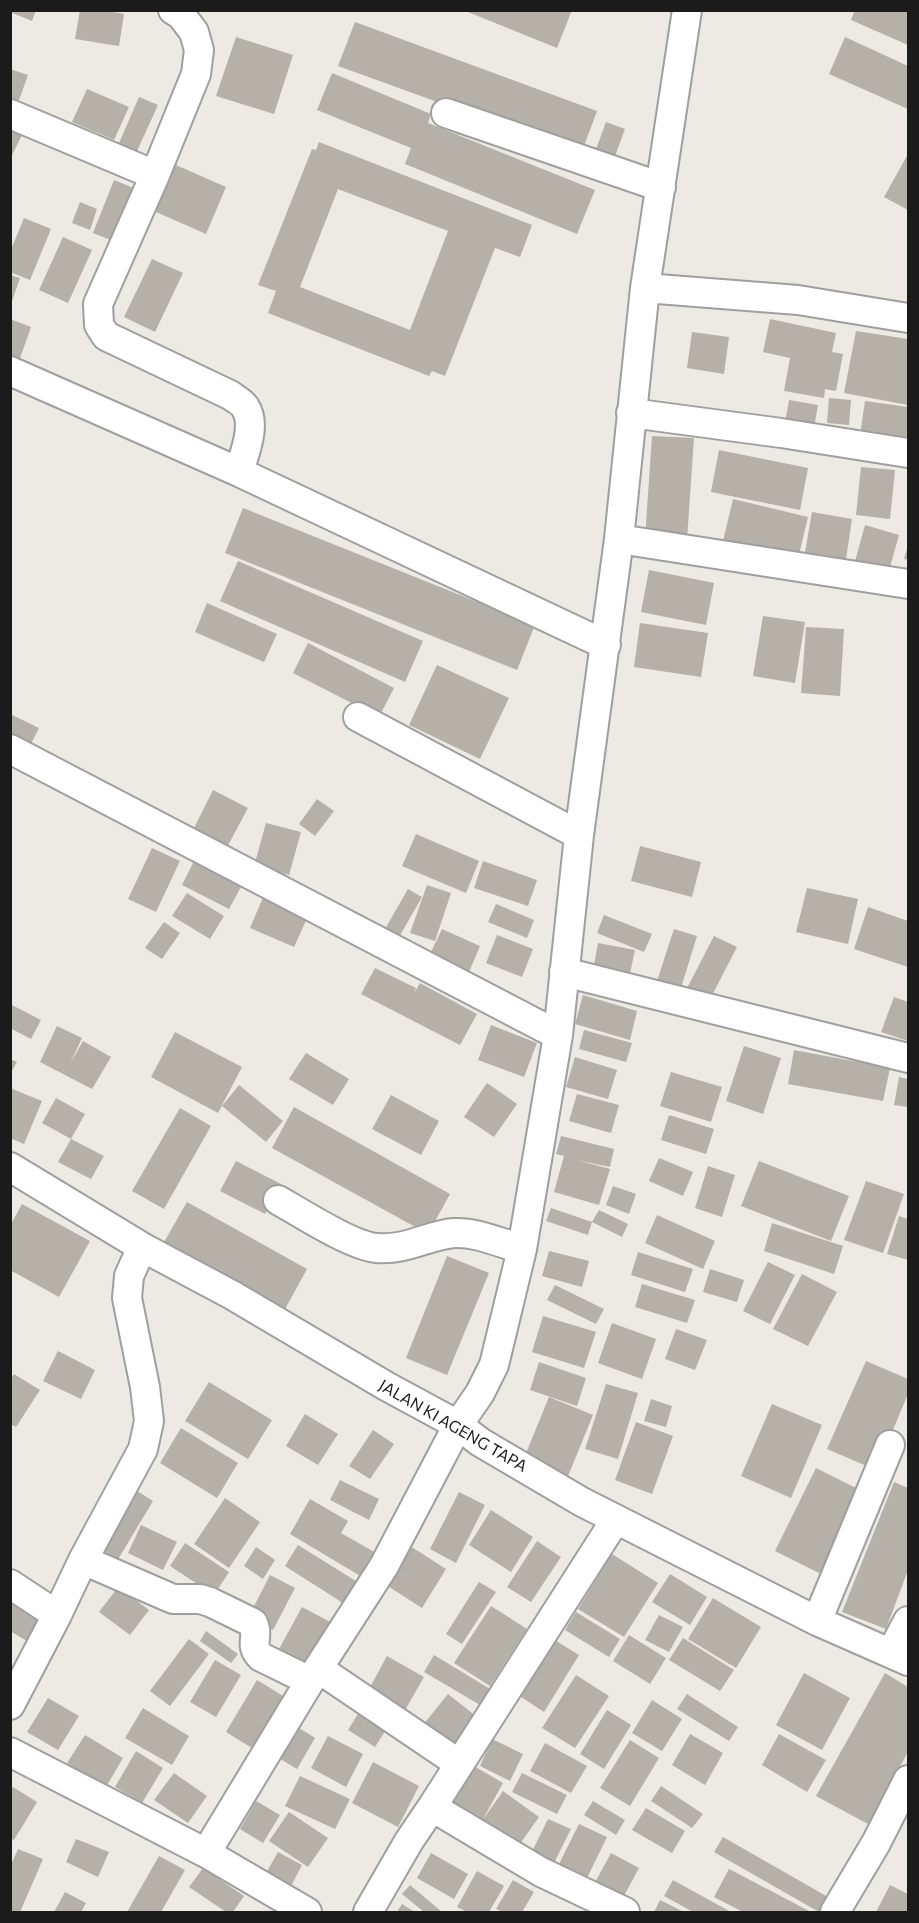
<!DOCTYPE html>
<html>
<head>
<meta charset="utf-8">
<style>
  body { margin:0 }
  #map { position:relative; width:919px; height:1923px; overflow:hidden; background:#eceae2; font-family:Commissioner,sans-serif }
  canvas { display:block }
  .frame { position:absolute; inset:0; border:12px solid #1b1b1b; pointer-events:none }
</style>
</head>
<body>
<div id="map">
<canvas width="919" height="1923"></canvas>
<div class="frame"></div>
</div>
<script>
const ctx = document.querySelector('canvas').getContext('2d');
ctx.lineJoin = 'round';
function fill(path, color) {
  ctx.fillStyle = color;
  ctx.fill(path, 'evenodd');
}
function trace(path, color, width, dash) {
  ctx.strokeStyle = color;
  ctx.lineWidth = width;
  ctx.lineCap = dash ? 'butt' : 'round';
  ctx.setLineDash(dash || []);
  ctx.stroke(path);
}
function drawText(font, color, halo, rows, align = 'center') {
  ctx.font = font + ' Commissioner,sans-serif';
  ctx.lineWidth = 4.5;
  ctx.setLineDash([]);
  ctx.textBaseline = 'middle';
  ctx.strokeStyle = halo;
  ctx.fillStyle = color;
  for (const [text, x, y, turn = 0] of rows) {
    ctx.save();
    ctx.translate(x, y);
    ctx.rotate((+turn || 0) * Math.PI / 180);
    ctx.textAlign = isNaN(turn) ? turn : align;
    if (halo) ctx.strokeText(text, 0, 0);
    ctx.fillText(text, 0, 0);
    ctx.restore();
  }
}
fill(new Path2D(`
  M10,10H36L32,21L10,12Z
  M80,10H102L124,14L119,46L75,39Z
  M463,10H572L557,48Z
  M855,10H908V45L851,20Z
  M355,22L597,111L581,154L338,66Z
  M236,37L293,55L274,114L216,96Z
  M845,37L908,66V109L829,74Z
  M10,69L28,75L15,111L10,109Z
  M332,73L431,114L428,123L595,190L577,234L405,164L411,148L317,110Z
  M87,89L129,107L114,140L72,122Z
  M139,97L158,105L137,151L119,143Z
  M606,122L625,129L614,159L595,152Z
  M10,129L22,135L10,159Z
  M319,142L532,225L520,257L495,248L445,376L432,371L429,376L268,313L276,291L258,285L312,149L316,150ZM338,189L448,231L410,330L300,287Z
  M908,154V210L884,197Z
  M167,161L226,187L206,234L147,208Z
  M114,180L141,191L121,244L93,233Z
  M80,202L97,209L90,230L72,223Z
  M24,218L51,229L30,280L10,272V252Z
  M63,237L92,250L68,303L39,290Z
  M152,259L183,273L155,332L124,317Z
  M10,275L20,278L11,304H10Z
  M10,319L31,327L19,361L10,358Z
  M770,319L836,333L832,352L843,354L836,391L825,389L824,398L784,391L790,358L763,352Z
  M856,331L908,339V405L844,393Z
  M692,332L729,337L724,374L687,368Z
  M829,398L851,400L849,425L827,423Z
  M789,400L818,405L814,428L785,422Z
  M865,401L908,407V441L860,435Z
  M652,436L694,438L687,540L645,538Z
  M719,450L808,468L800,510L711,492Z
  M861,467L895,470L890,519L856,515Z
  M733,499L808,517L798,559L723,541Z
  M243,508L535,625L517,670L225,553Z
  M812,512L852,519L846,559L805,552Z
  M865,525L899,535L888,574L854,565Z
  M908,545V560L904,559Z
  M238,561L423,641L405,682L220,601Z
  M649,570L714,583L706,625L641,612Z
  M207,603L277,634L264,662L195,632Z
  M763,616L805,622L795,683L753,676Z
  M640,623L708,633L701,677L634,667Z
  M806,627L844,629L840,696L801,693Z
  M308,643L394,688L379,717L293,673Z
  M437,665L509,698L480,759L409,725Z
  M10,714L39,728L28,750L10,741Z
  M213,790L248,808L225,851L191,834Z
  M317,799L334,811L315,836L299,824Z
  M266,823L301,832L289,875L254,866Z
  M416,834L479,861L466,893L402,866Z
  M640,846L701,862L692,897L631,881Z
  M152,848L180,861L156,912L128,899Z
  M199,851L247,876L229,909L182,885Z
  M483,861L537,880L528,906L474,888Z
  M427,885L451,893L435,941L410,933Z
  M807,888L858,899L848,944L796,932Z
  M408,889L422,897L399,937L385,929Z
  M187,893L224,916L210,939L172,916Z
  M264,895L309,914L294,947L250,928Z
  M496,904L534,920L527,938L488,922Z
  M868,907L908,921V967L854,949Z
  M604,915L652,934L644,952L597,933Z
  M164,922L180,933L162,959L145,948Z
  M442,929L480,946L469,972L430,954Z
  M674,929L697,936L680,991L656,984Z
  M497,935L533,949L522,977L486,963Z
  M714,936L737,947L707,1005L684,994Z
  M598,943L635,950L628,983L592,976Z
  M375,968L416,988L413,995L420,983L477,1014L460,1045L361,994Z
  M583,995L637,1011L630,1040L575,1024Z
  M894,997L908,1002V1041L881,1032Z
  M10,1004L41,1020L31,1039L10,1028Z
  M491,1025L537,1043L524,1077L478,1060Z
  M57,1026L82,1038L70,1064L83,1041L111,1057L92,1089L40,1062Z
  M584,1030L632,1043L626,1062L579,1049Z
  M175,1032L242,1067L218,1113L151,1077Z
  M744,1046L781,1058L763,1114L726,1101Z
  M794,1050L890,1068L883,1101L788,1084Z
  M306,1053L349,1079L333,1105L289,1079Z
  M575,1057L617,1070L608,1099L566,1087Z
  M10,1059L17,1062L10,1074Z
  M671,1072L722,1087L711,1122L660,1106Z
  M899,1077L908,1079V1107L894,1105Z
  M487,1083L517,1104L494,1137L464,1117Z
  M239,1085L283,1121L266,1142L222,1106Z
  M10,1088L42,1101L24,1144L10,1138Z
  M577,1094L619,1105L611,1133L569,1121Z
  M391,1095L439,1121L421,1155L372,1129Z
  M56,1098L85,1114L71,1139L42,1123Z
  M294,1107L450,1194L428,1234L272,1148Z
  M180,1108L211,1126L164,1209L132,1191Z
  M669,1115L714,1129L706,1154L661,1140Z
  M561,1136L614,1149L610,1167L577,1160L610,1169L599,1205L554,1192L564,1156L556,1154Z
  M71,1139L104,1156L91,1179L58,1162Z
  M659,1158L693,1172L683,1196L649,1181Z
  M236,1161L281,1184L265,1214L220,1191Z
  M759,1161L849,1196L831,1241L741,1206Z
  M708,1166L735,1175L722,1217L695,1208Z
  M866,1181L904,1194L883,1253L844,1240Z
  M613,1186L636,1194L629,1214L606,1205Z
  M187,1202L307,1269L284,1311L163,1244Z
  M22,1204L90,1241L59,1297L10,1270V1226Z
  M551,1208L592,1222L599,1210L628,1224L622,1237L592,1222L588,1235L546,1221Z
  M657,1215L715,1241L703,1269L645,1243Z
  M899,1216L908,1219V1260L887,1254Z
  M772,1223L843,1246L834,1274L764,1251Z
  M549,1251L589,1261L582,1287L542,1276Z
  M638,1252L693,1269L685,1292L631,1275Z
  M447,1256L489,1273L447,1375L406,1358Z
  M768,1262L795,1275L770,1324L743,1311Z
  M710,1269L744,1280L737,1302L703,1292Z
  M802,1274L837,1292L808,1346L773,1329Z
  M642,1284L695,1300L687,1323L635,1307Z
  M555,1285L604,1309L596,1324L547,1300Z
  M543,1316L596,1332L584,1368L532,1352Z
  M612,1323L656,1339L642,1379L598,1363Z
  M676,1329L707,1340L695,1370L665,1359Z
  M58,1351L95,1370L81,1399L43,1381Z
  M866,1361L908,1379V1394L876,1470L827,1449Z
  M539,1362L586,1378L577,1406L530,1390Z
  M14,1374L40,1390L16,1427L10,1424V1380Z
  M209,1382L272,1420L248,1459L185,1421Z
  M606,1384L638,1393L618,1459L585,1449Z
  M549,1397L593,1415L566,1481L522,1463Z
  M651,1399L672,1406L666,1427L644,1421Z
  M772,1404L822,1425L791,1498L741,1476Z
  M305,1414L338,1434L318,1465L286,1446Z
  M636,1422L673,1436L652,1494L615,1480Z
  M181,1428L238,1463L217,1498L160,1463Z
  M373,1430L394,1444L370,1479L349,1466Z
  M816,1468L866,1493L825,1576L775,1551Z
  M340,1480L379,1499L369,1520L330,1500Z
  M894,1482L908,1488V1570L886,1629L842,1612Z
  M137,1491L153,1501L111,1571L95,1562Z
  M459,1492L485,1505L456,1563L430,1549Z
  M225,1498L260,1522L229,1568L194,1544Z
  M310,1499L348,1521L341,1533L376,1553L362,1577L290,1534Z
  M491,1510L533,1537L511,1572L469,1545Z
  M141,1525L177,1542L163,1570L128,1553Z
  M537,1541L561,1557L531,1602L507,1587Z
  M185,1543L229,1572L214,1595L170,1566Z
  M407,1544L446,1569L422,1608L383,1583Z
  M298,1545L359,1583L346,1605L285,1566Z
  M256,1547L275,1560L263,1579L244,1566Z
  M612,1554L658,1583L624,1637L578,1609Z
  M670,1574L707,1597L690,1625L652,1602Z
  M270,1575L295,1588L273,1630L248,1618Z
  M479,1582L496,1592L462,1644L446,1634Z
  M118,1587L149,1610L130,1635L99,1612Z
  M713,1598L761,1627L736,1668L688,1639Z
  M10,1602L47,1624L34,1645L10,1631Z
  M491,1606L527,1629L490,1686L454,1663Z
  M302,1607L334,1624L311,1666L279,1649Z
  M576,1612L620,1639L609,1657L565,1630Z
  M659,1615L683,1627L669,1652L645,1640Z
  M206,1631L238,1654L231,1663L200,1641Z
  M629,1635L666,1658L650,1684L613,1661Z
  M683,1638L734,1670L720,1691L669,1660Z
  M189,1639L209,1654L170,1706L150,1691Z
  M553,1639L579,1655L544,1712L518,1695Z
  M434,1655L490,1689L480,1705L424,1672Z
  M387,1656L424,1677L404,1712L368,1691Z
  M215,1660L241,1675L216,1717L190,1702Z
  M804,1673L850,1698L822,1750L776,1725Z
  M885,1673L908,1687V1752L868,1824L816,1796Z
  M576,1675L609,1696L575,1748L542,1728Z
  M257,1680L283,1696L252,1748L226,1732Z
  M448,1694L476,1716L448,1753L419,1730Z
  M687,1694L738,1727L729,1741L677,1709Z
  M48,1698L79,1716L58,1750L27,1732Z
  M652,1700L682,1719L662,1751L632,1733Z
  M143,1708L189,1736L172,1765L125,1738Z
  M361,1709L389,1725L375,1747L348,1730Z
  M607,1710L631,1725L604,1769L580,1754Z
  M296,1726L315,1738L297,1769L277,1757Z
  M690,1734L723,1753L705,1785L672,1765Z
  M779,1734L826,1760L807,1792L762,1765Z
  M85,1735L123,1758L106,1787L67,1763Z
  M328,1736L363,1754L346,1787L311,1768Z
  M492,1739L523,1754L510,1781L480,1766Z
  M630,1740L659,1758L630,1806L600,1788Z
  M545,1743L587,1766L571,1793L530,1771Z
  M136,1751L163,1768L142,1803L115,1787Z
  M373,1762L419,1786L398,1827L352,1803Z
  M472,1765L503,1783L482,1821L503,1791L539,1817L517,1848L450,1806Z
  M174,1773L207,1796L188,1823L154,1800Z
  M522,1773L567,1795L557,1814L512,1792Z
  M300,1776L350,1799L335,1829L285,1806Z
  M661,1786L703,1814L692,1828L651,1801Z
  M13,1787L37,1802L14,1840L10,1838V1792Z
  M256,1801L280,1815L263,1843L240,1829Z
  M593,1801L625,1820L616,1835L584,1815Z
  M646,1808L685,1831L672,1853L632,1830Z
  M289,1812L328,1838L308,1867L269,1841Z
  M548,1819L571,1829L549,1873L527,1862Z
  M579,1824L607,1837L585,1882L557,1868Z
  M723,1837L828,1897L819,1912L714,1852Z
  M76,1839L109,1852L98,1877L66,1862Z
  M18,1849L43,1859L20,1912H10V1867Z
  M278,1852L302,1865L291,1886L266,1873Z
  M431,1853L468,1874L454,1899L417,1878Z
  M611,1853L639,1868L619,1905L591,1890Z
  M159,1856L185,1870L161,1912H127Z
  M203,1868L244,1896L233,1912H226L189,1887Z
  M729,1869L775,1893L811,1912H743L714,1897Z
  M477,1871L504,1886L489,1912H467L457,1907Z
  M513,1880L534,1892L522,1912H503L496,1909Z
  M673,1880L731,1912H693L664,1896Z
  M410,1885L442,1912H424L402,1894Z
  M890,1885L908,1894V1912H876Z
  M65,1892L86,1903L81,1912H54Z
  M660,1900L684,1912H654Z
  M402,1904L415,1912H397Z`), '#b5b0a8');
const minor = new Path2D(`
  M446,113L661,187
  M10,114L155,175L196,74L199,50L194,32L181,15L173,10
  M155,175L98,304L99,325L106,336L230,395C234,398 242,402 245,407C257,425 244,454 239,472
  M645,288L798,300L908,318
  M10,371L239,472L606,645
  M631,413L781,433L908,453
  M619,539L908,584
  M358,717L579,835
  M10,749L558,1035
  M564,972L908,1058
  M10,1167L142,1247L232,1295L386,1386L458,1425L480,1442L582,1502L817,1621L908,1661
  M278,1200C301,1213 352,1246 377,1248C404,1251 429,1235 454,1233C477,1232 500,1243 522,1249
  M83,1560L173,1599H200L210,1602L253,1623C260,1636 248,1645 261,1657L310,1681
  M10,1584L57,1615
  M817,1621L890,1445
  M891,1653L908,1621
  M319,1669L458,1763
  M10,1705L57,1615L83,1560L143,1449L149,1421L145,1387L127,1298L129,1276L142,1247
  M10,1752L206,1853L307,1912
  M432,1807L541,1872L625,1912
  M206,1853L310,1681L384,1566L458,1425L480,1393L494,1365L522,1249L558,1035L579,835L619,539L645,288L687,10
  M368,1912L409,1841L432,1807L616,1519
  M835,1912L876,1843L908,1780`);
trace(minor, '#9f9f9f', 32);
trace(minor, '#fff', 28);
drawText('16px', '#1b1b1b', '#fff', [
  ["JALAN KI AGENG TAPA",453,1426,30]
]);
</script>
</body>
</html>
